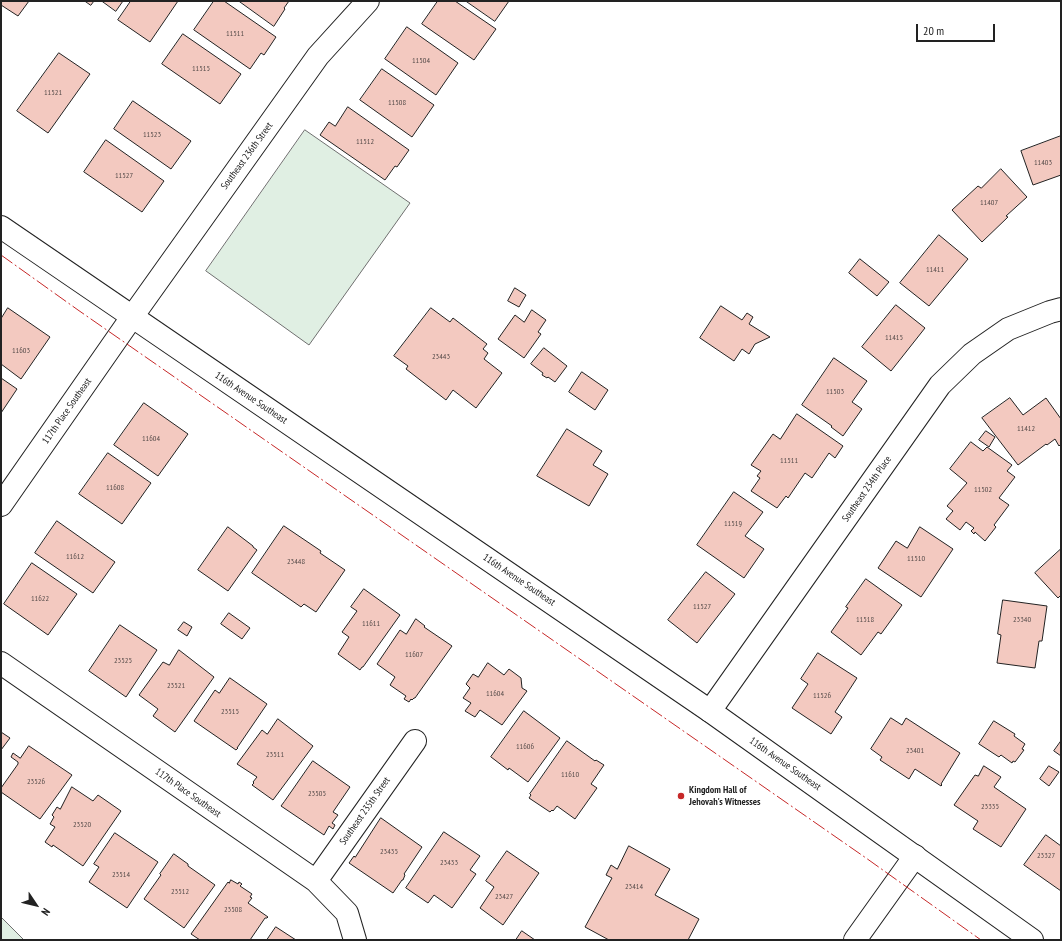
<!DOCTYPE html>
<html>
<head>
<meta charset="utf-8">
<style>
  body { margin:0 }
  #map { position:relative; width:1062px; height:941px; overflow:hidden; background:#fff; font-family:"PT Sans Narrow",sans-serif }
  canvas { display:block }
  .frame { position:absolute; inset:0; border:2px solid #222; pointer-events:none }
  .north { position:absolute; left:16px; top:885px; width:40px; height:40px; -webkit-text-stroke:3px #fff; paint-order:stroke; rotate:125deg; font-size:11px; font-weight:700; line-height:16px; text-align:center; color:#222 }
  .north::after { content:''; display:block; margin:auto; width:14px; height:18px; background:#222; clip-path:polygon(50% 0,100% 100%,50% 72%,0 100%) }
  .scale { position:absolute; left:916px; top:24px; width:79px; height:18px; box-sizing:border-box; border:2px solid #222; border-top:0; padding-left:5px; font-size:12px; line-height:14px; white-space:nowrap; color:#222; -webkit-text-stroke:3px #fff; paint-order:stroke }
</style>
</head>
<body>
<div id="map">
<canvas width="1062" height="941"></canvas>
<div class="frame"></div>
<div class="north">N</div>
<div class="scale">20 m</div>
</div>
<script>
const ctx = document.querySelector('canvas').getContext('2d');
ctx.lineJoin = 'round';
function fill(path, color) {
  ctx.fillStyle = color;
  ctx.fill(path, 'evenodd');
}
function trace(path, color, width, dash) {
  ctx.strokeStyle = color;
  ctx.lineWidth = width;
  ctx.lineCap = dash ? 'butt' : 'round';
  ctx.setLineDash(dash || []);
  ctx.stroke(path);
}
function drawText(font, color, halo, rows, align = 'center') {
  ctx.font = font + ' "PT Sans Narrow",sans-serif';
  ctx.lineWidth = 3;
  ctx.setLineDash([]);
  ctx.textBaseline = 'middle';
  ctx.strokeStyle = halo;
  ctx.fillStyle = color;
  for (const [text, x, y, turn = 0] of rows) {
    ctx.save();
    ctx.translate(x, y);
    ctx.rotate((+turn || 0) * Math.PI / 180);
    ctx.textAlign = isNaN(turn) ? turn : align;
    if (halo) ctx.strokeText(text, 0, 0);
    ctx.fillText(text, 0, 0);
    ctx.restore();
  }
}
const green = new Path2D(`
  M305,130L410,203L309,345L206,271Z
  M1,917L24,940H1Z`);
fill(green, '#e0efe3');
trace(green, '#6f6f6f', 1);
const building = new Path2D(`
  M1,1H29L18,16L1,5Z
  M85,1H94L91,5Z
  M102,1H123L116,11Z
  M131,1H178L150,42L118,20Z
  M214,1H224L276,37L264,55L261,53L250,69L194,30Z
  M239,1H289L284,8L285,9L274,26Z
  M438,1H455L496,29L474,60L422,24Z
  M466,1H509L495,21Z
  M407,27L458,63L436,95L385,59Z
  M183,34L241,74L220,104L162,64Z
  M59,53L90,74L48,133L17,111Z
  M382,69L434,105L412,137L360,100Z
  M133,101L191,141L171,169L114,129Z
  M348,107L409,150L397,167L395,166L385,180L320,135L329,122L335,126Z
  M1061,136V175L1033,185L1021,151Z
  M106,140L164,181L142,212L84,172Z
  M1001,169L1027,197L1006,216L1008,217L982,242L952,210L978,186L981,188Z
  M939,235L968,259L929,306L900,283Z
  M860,259L889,282L877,296L849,273Z
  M515,288L526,295L519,307L508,301Z
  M896,305L925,328L891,371L862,347Z
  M721,306L742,320L747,313L753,317L749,324L770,337L755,344L749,354L742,349L734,361L700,338Z
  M8,308L50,337L21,379L1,364V319Z
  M431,308L450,322L453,318L487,344L483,349L488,353L484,359L502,373L476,408L453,390L446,400L406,369L408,366L394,356Z
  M532,310L546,320L538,332L541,334L524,358L498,339L515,315L524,322Z
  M544,348L567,366L555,382L548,377L547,378L542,375L543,373L531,364Z
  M834,358L867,381L852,402L862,409L843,436L831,427L832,426L802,405Z
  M582,372L608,390L595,410L569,392Z
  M1,378L17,389L1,413Z
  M1010,398L1023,415L1046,398L1061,419V444L1059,446L1055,439L1047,445L1046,444L1018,465L982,418Z
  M144,403L188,434L158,476L114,445Z
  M797,414L843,446L835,458L829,453L812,478L805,473L788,498L786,496L777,508L751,491L760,478L757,476L761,471L751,465L773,434L780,439Z
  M567,429L602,451L593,465L608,474L589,506L537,476Z
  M986,431L995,437L989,447L979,440Z
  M971,442L983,451L987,447L1012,465L1007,471L1015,477L999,498L1009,505L994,525L996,527L985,541L975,532L974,534L971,531L974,528L966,522L960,530L946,519L953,511L947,506L967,483L950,469Z
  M108,453L151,483L122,524L79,494Z
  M734,492L763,512L745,536L764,549L744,578L697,545Z
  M57,521L115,562L93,593L35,553Z
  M284,526L321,551L320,553L345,570L316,612L304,604L301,607L252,573Z
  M228,527L253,546V547L257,550L228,591L198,570Z
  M920,527L953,549L921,597L878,568L896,541L907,548Z
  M1061,549V595L1058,598L1035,573Z
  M32,563L77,594L48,635L4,604Z
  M706,572L735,594L697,643L668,620Z
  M866,579L902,605L881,634L878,632L861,655L831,632L848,608L846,607Z
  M364,589L400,615L363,667H362L360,670L338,654L349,637L342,632L357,611L351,607Z
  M1003,600L1047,606L1042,641H1039L1035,668L997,663L1001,635L998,634Z
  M229,613L250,628L242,639L221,624Z
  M416,619L425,626L424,627L452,646L415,698H414L412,700L411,699L409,702L404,699L406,696L390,685L395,677L377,664L400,630L406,634Z
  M184,622L192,627L187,636L178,630Z
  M120,625L157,650L126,697L89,671Z
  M179,650L214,677L175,732L153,716L158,709L139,695L163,662L169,665Z
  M818,653L857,678L835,712L842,717L831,734L792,708L808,684L801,679Z
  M488,663L504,675L509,669L521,678L522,688L527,691L502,725L480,710L475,717L465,711L471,703L463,698L470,688L466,684L473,674L478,677Z
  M230,678L267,704L237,748H238L236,750L194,721L215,690L219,693Z
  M524,711L560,738L528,782L509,768L508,770L491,757Z
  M891,718L902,725L906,718L960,753L941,784L942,785L941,786L915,769L909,779L880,760L882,757L871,749Z
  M278,719L313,746L273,800L252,785L254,783L253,782L257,777L237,764L262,730L267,734Z
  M994,721L1015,734L1014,736L1025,744L1022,749L1024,750L1015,762L1013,761L1012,763L1001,755L999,757L979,744Z
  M1,732L10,738L1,750Z
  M567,741L595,761L596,760L604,765L591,784L597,788L575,819L557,806L553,811L552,810L550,812L529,798L531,795L530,794Z
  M1061,741V756L1054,751Z
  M29,746L72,775L40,819L1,792V788L18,764V762L11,757L13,753L20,758Z
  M313,761L350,787L333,812L338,815L332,823L335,825L333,829L329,826L324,835L281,806L284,802Z
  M984,766L1001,777L994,787L1026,809L1001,847L973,829L978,821L954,805L975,775L978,776Z
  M1049,766L1059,772L1049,786L1040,779Z
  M72,787L93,801L98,795L121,811L83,866L53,845L52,847L45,842L55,827L50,824L54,817L52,815L57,807L60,809Z
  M381,818L422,847L404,874L405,875L403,880H402L393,893L349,863L354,856L355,857Z
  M444,832L480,856L470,870L476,874L452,908L434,895L428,903L406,888Z
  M115,833L158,862L127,908L89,882L99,867L94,864Z
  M1046,835L1061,846V891L1024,865Z
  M629,846L670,869L655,895L699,919L688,940H609L585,927L612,878L606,875L611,865L617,869Z
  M507,851L539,873L503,925L480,908L494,887L486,881Z
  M174,854L188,864V866L215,885L184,928L144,899L161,875L160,874Z
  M231,880L238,884L239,882L242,884L240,886L252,894L250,897L252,898L248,903L268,917L267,918H265L250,940H200L191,934L228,882L229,883Z
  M276,927L296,940H267Z
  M522,931L535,940H516Z`);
fill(building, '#f3c9c0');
trace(building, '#222', 1);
const minor = new Path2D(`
  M1,505L132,317L318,56L368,1
  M1,663L316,881L347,913L355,940
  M710,711L940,385L972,354L1008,329L1050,312L1061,309
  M316,881L415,741
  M855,940L915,856`);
const major = new Path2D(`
  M1,227L710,711L1032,940`);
trace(minor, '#222', 24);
trace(major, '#222', 24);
trace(minor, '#fff', 22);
trace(major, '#fff', 22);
trace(new Path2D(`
  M1,255L78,310L866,858L981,940`), '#c62828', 1, [14, 3, 2, 3]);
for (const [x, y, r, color] of [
  [681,796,4,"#c62828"]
]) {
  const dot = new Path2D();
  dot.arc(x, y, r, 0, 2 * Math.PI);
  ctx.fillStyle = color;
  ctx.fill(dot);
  trace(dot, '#fff', 1.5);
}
drawText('8px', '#564c4a', null, [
  ["11511",235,34],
  ["11504",421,61],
  ["11515",201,69],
  ["11521",53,93],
  ["11508",397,103],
  ["11523",152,135],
  ["11512",365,142],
  ["11403",1043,163],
  ["11527",124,176],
  ["11407",989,203],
  ["11411",935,270],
  ["11415",894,338],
  ["11603",21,351],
  ["23443",441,357],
  ["11503",835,392],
  ["11412",1026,429],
  ["11604",151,439],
  ["11511",789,461],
  ["11608",115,488],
  ["11502",983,490],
  ["11519",733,524],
  ["11612",75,557],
  ["11510",916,559],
  ["23448",296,562],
  ["11622",40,599],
  ["11527",702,607],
  ["11518",865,620],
  ["23340",1022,620],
  ["11611",371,624],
  ["11607",414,655],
  ["23525",123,661],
  ["23521",176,686],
  ["11604",495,694],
  ["11526",822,696],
  ["23515",230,712],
  ["11606",525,747],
  ["23401",915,751],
  ["23511",275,755],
  ["11610",570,775],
  ["23526",36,782],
  ["23505",317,794],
  ["23335",990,807],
  ["23520",82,825],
  ["23435",389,852],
  ["23327",1046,856],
  ["23433",449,863],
  ["23514",121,875],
  ["23414",634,887],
  ["23512",180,892],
  ["23427",504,897],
  ["23508",233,910]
]);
drawText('10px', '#222', '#fff', [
  ["Southeast 236th Street",247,156,-54],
  ["116th Avenue Southeast",251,398,34],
  ["117th Place Southeast",67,411,-55],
  ["Southeast 234th Place",867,489,-55],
  ["116th Avenue Southeast",519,580,34],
  ["116th Avenue Southeast",785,764,35],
  ["117th Place Southeast",188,793,35],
  ["Southeast 235th Street",365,811,-55]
]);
drawText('bold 10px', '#222', '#fff', [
  ["Kingdom Hall of",689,790],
  ["Jehovah's Witnesses",689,802]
], 'left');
</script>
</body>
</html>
